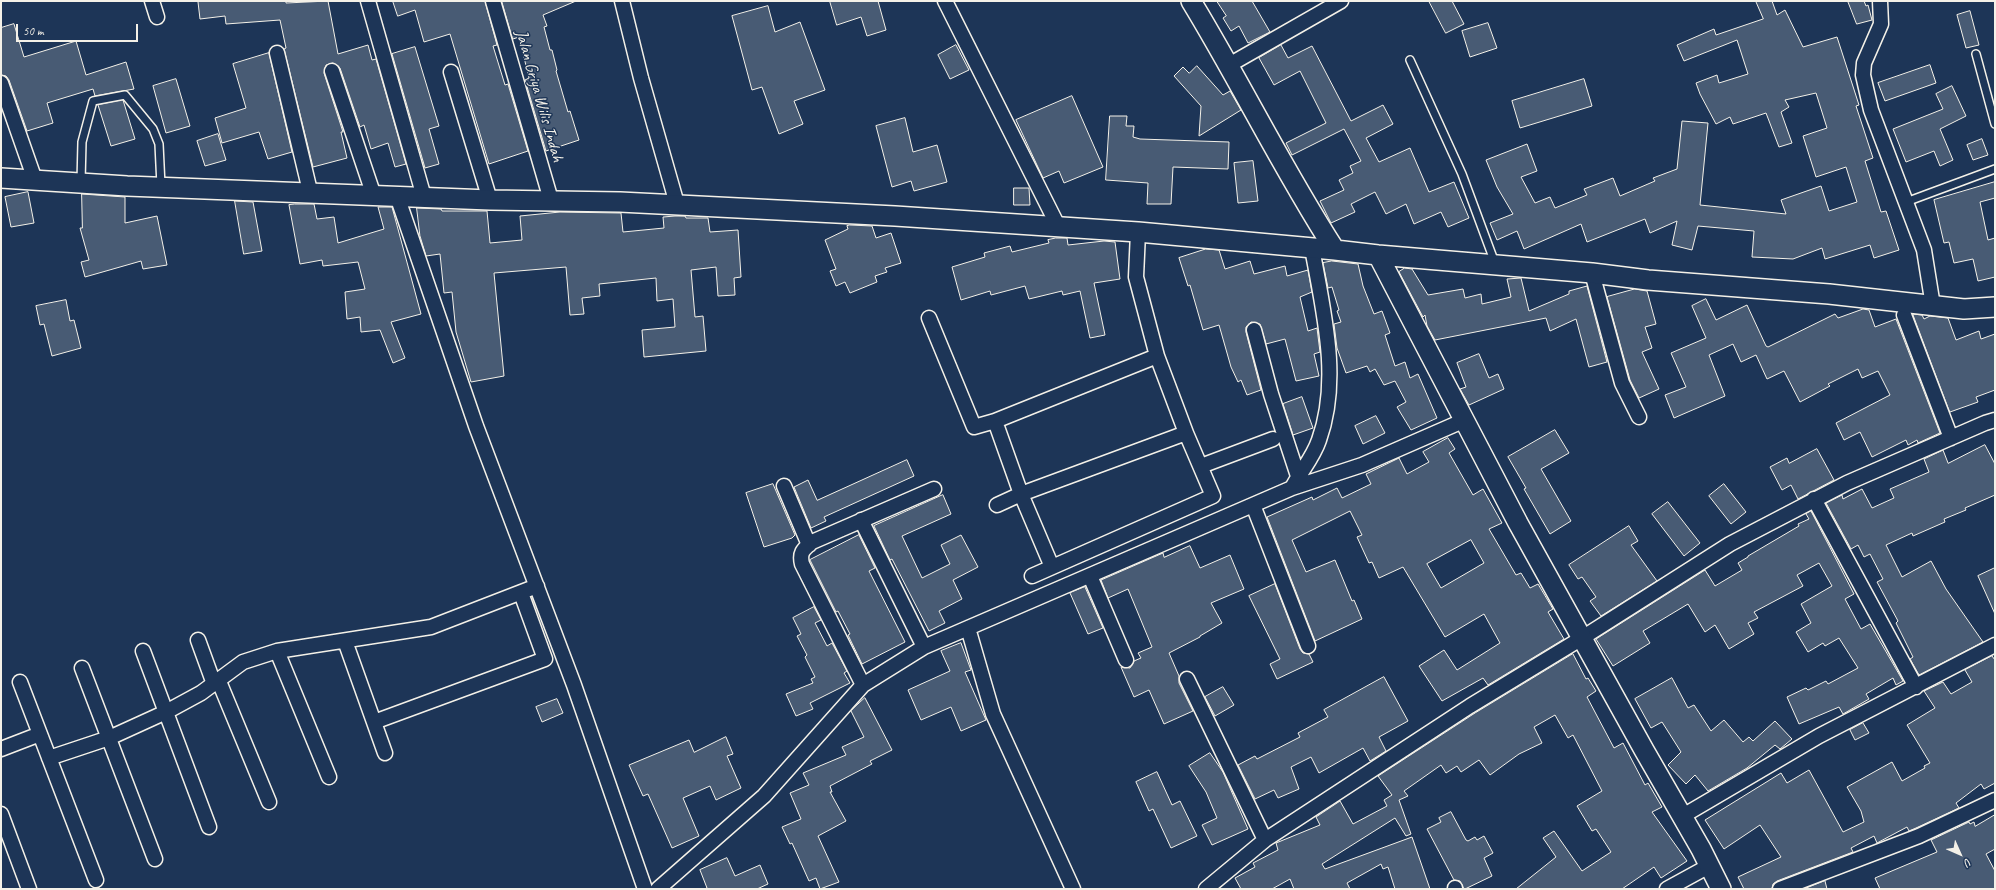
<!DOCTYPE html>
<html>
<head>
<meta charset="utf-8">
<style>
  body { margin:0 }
  #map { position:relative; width:1996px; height:890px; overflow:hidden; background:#1d3557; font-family:Caveat,sans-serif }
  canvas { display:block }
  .frame { position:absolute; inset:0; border:2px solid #f4f1e8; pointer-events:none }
  .north { position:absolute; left:1940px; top:834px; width:40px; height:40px; -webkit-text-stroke:3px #1d3557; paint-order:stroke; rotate:135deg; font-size:11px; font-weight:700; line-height:16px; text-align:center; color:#f4f1e8 }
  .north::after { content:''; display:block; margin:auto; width:14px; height:18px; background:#f4f1e8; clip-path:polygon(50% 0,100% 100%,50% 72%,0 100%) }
  .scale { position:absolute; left:16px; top:24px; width:122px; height:18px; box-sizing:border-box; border:2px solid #f4f1e8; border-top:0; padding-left:5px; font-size:12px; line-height:14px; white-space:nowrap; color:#f4f1e8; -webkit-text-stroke:3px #1d3557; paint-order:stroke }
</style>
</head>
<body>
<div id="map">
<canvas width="1996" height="890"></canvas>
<div class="frame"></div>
<div class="north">U</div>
<div class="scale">50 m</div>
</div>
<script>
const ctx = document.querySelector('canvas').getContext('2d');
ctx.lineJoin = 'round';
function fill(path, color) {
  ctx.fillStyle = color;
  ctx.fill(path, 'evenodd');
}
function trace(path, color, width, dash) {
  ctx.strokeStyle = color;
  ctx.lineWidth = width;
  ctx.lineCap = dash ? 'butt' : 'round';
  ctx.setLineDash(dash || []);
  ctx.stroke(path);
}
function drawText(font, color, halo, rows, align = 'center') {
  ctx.font = font + ' Caveat,sans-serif';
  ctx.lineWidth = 3;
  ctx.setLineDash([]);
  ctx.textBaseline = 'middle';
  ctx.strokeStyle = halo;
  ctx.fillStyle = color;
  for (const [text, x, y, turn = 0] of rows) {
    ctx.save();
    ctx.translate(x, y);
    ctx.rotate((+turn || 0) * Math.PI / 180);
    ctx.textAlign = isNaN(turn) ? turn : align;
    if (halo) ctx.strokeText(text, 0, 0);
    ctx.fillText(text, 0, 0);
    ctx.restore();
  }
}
const building = new Path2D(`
  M205,1H286V3L328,1L338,54L368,45L372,60L376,59L406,164L395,167L388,143L371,149L364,125L360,127L340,68L333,63L326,65L324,73L343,132H341L347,158L313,167L284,49L286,48L280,20L226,24L225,16L200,19L198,2Z
  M393,1H485L497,45L493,46L505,85L508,84L528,151L489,164L450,34L424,42L415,10L398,16Z
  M502,1H576L543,15L547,26L544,27L550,50H552L557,70L556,71L568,112L570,111L579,140L546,151L525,80L529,78L519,37L513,39Z
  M830,1H878L886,30L867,36L861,17L837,25Z
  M1217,1H1252L1270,32L1248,43L1239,26L1231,31L1223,18L1226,16Z
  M1429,1H1452L1464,24L1446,33Z
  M1756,1H1772L1777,15L1785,10L1803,47L1837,37L1859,105L1856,106L1873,158L1865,161L1881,212L1886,211L1899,250L1874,258L1870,245L1825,259L1822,248L1793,259L1752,257L1754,231L1698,226L1692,250L1672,245L1677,221L1650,233L1645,219L1587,242L1581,224L1524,249L1517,231L1497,240L1490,223L1513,214L1497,187L1486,160L1527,144L1537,171L1521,177L1535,203L1550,197L1555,208L1587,195L1584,189L1613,178L1620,196L1655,181L1653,178L1677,169L1682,121L1708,123L1700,205L1786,214L1781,200L1821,186L1829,211L1857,202L1846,167L1816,177L1803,136L1827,128L1816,93L1785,100L1789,107L1781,112L1792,143L1779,147L1766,113L1733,124L1730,117L1716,124L1700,94L1696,83L1717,75L1719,83L1748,74L1737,40L1684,61L1677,45L1714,29L1716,35L1763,19Z
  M1848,1H1864L1866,6L1868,5L1872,20L1857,24Z
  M768,6L775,32L800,22L825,90L794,101L803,124L779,134L762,87L752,90L732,16Z
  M1970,11L1979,45L1966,48L1957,15Z
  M1488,23L1497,48L1470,57L1462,31Z
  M14,24L24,57L76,41L86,75L126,62L134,89L95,96L93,89L47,103L53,123L27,131L9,80L6,76L1,75V28Z
  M956,45L969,70L950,79L938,55Z
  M1281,45L1288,58L1312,46L1351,121L1383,105L1393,124L1366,138L1379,162L1410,148L1429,192L1454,182L1469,218L1448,227L1441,212L1414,224L1406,204L1386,214L1375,192L1351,204L1355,212L1331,223L1320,201L1344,190L1339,180L1353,173L1350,166L1361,161L1344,129L1292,155L1286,143L1326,123L1300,71L1274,85L1259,58Z
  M415,47L439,126L429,129L439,164L425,168L392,54Z
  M269,53L292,152L268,159L259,132L222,143L215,118L246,108L233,64Z
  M1930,65L1936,83L1885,101L1878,83Z
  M1197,66L1223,95L1230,91L1241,110L1199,136L1201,106L1174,76L1183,67L1189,73Z
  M176,79L190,126L166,133L153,86Z
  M1584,79L1592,106L1520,128L1512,101Z
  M1952,86L1966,116L1940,129L1953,160L1940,166L1934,151L1906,162L1893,129L1943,109L1936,94Z
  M1072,96L1103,167L1064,183L1059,171L1043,178L1016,120Z
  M123,100L135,139L111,146L98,105Z
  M1110,116H1127L1126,126H1134L1133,137L1140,139L1229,142L1228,169L1173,167L1171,204H1147L1148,183L1106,180Z
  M905,118L913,152L937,145L947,182L914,191L911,181L892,187L876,126Z
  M218,134L226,160L205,166L197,141Z
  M1982,139L1988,155L1973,160L1967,145Z
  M1253,161L1258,201L1238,203L1234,163Z
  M1995,182V198L1980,202L1988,240L1995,238V277L1978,281L1973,259L1954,263L1949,242L1944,243L1934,200Z
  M1014,188H1029L1030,205H1014Z
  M28,192L34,223L11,227L5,197Z
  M82,194L125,197V223L157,216L167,265L143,269L141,261L85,277L81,262L89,260L80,228H82Z
  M235,201L253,202L262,251L244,254Z
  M295,204H314L317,219L334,217L338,243L384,229L378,207H392L421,314L391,322L405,358L393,363L380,330L361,332L360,317L347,319L345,292L365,289L358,262L323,266L322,260L300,264L289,205Z
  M417,208L441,209L442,211H487L490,243L522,240L520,216L560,212L621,213L623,232L664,228L663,217L675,216H685L686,218H708L710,232L738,230L741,277L734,278L735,295L718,296L716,267L691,270L695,317L703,316L706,351L644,357L642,330L675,327L673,299L657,301L656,278L599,284L600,296L582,298L584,314L570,315L566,267L494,273L504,376L471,382L456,332L452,292L444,293L440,254L426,256L420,236Z
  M850,225L872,226L876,238L891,233L901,263L885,268L887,272L875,276L877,282L850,293L845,282L836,286L830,271L836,269L825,240L848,229L847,226Z
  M1056,238H1067L1068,245L1104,241L1115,242L1120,279L1094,283L1105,335L1090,338L1080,291L1063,295L1062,291L1029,299L1025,286L991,295L990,291L961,300L952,267L985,257L984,253L1010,246L1012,252L1049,243L1048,240Z
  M1206,249L1219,250L1225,269L1250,261L1254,274L1285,266L1287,276L1308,270L1312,292L1300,297L1308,331L1317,328L1320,352L1314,354L1319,376L1296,381L1285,339L1266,344L1260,324L1251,322L1246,327V332L1261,390L1247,395L1241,380L1238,382L1231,367L1219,325L1203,330L1190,285L1188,286L1179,258Z
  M1332,261L1358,264L1363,286L1374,314L1382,311L1390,333L1385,335L1395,366L1405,362L1410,378L1418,374L1437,418L1411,430L1397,407L1406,402L1395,381L1384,385L1375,369L1370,372L1367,366L1346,373L1337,348L1334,324L1341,322L1337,311L1339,310L1332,287L1328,288L1323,263Z
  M1405,268L1412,269L1428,295L1463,289L1465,298L1481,294L1482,304L1511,297L1507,279L1521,278L1529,311L1569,294V291L1587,286L1607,362L1589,367L1576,319L1550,331L1546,318L1435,340L1427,326L1425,315L1423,317L1399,272Z
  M1635,289L1647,291L1656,324L1645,327L1652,348L1642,352L1659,389L1639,398L1630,380L1607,297Z
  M1706,299L1716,320L1747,305L1766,346L1768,347L1835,314L1838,318L1863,309L1869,310L1875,327L1896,319L1940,433L1918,443L1917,440L1908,445L1906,440L1872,457L1860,432L1844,440L1836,423L1890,395L1878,371L1862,378L1858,369L1828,384L1830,386L1800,402L1784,371L1767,379L1756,355L1741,362L1733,344L1709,355L1725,396L1674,418L1665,395L1686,387L1671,353L1706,338L1692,306Z
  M66,300L70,321L74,320L81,348L52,356L44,324L40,325L36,306Z
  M1913,314L1922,315L1924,319L1930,316L1948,318L1956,340L1979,331L1981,339L1995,334V390L1976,397L1978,402L1950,412Z
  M1479,354L1489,378L1498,374L1504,389L1469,405L1460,389L1466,387L1457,363Z
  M1302,397L1313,428L1293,435L1283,404Z
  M1376,416L1385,433L1363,444L1355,426Z
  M1555,430L1569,453L1541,469L1571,521L1550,534L1524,489L1526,488L1508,457Z
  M1448,438L1455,449L1449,453L1473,495L1483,489L1502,523L1489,529L1516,575L1521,573L1530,588L1538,584L1553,609L1548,612L1564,639L1488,685L1483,678L1442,701L1419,666L1444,650L1457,670L1500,643L1484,614L1445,637L1403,567L1379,578L1372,562L1369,563L1357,537L1362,535L1350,511L1292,540L1306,572L1335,560L1352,601L1354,600L1362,619L1315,641L1267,517L1312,497L1313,500L1337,488L1342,498L1371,484L1366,474L1399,458L1407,474L1429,462L1423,452ZM1471,540L1484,563L1441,588L1427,564Z
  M1985,445L1995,464V495L1965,508L1966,510L1944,519L1945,522L1913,536L1912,533L1886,545L1902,577L1931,561L1946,589L1983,642L1919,675L1910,659L1913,657L1896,623L1898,621L1877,582L1883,579L1870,554L1864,557L1858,545L1851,549L1826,503L1842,495L1843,499L1862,489L1872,508L1894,498L1890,489L1929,472L1924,459L1943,450L1948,463Z
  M1817,449L1834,480L1798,499L1791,485L1782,490L1770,467L1787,458L1789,463Z
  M907,460L914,476L824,517L826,521L811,528L794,487L808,480L817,500Z
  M773,484L795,535L792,538L764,547L746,493Z
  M1724,484L1746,512L1731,524L1709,496Z
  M943,495L951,514L902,536L922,578L950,564L941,545L961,535L978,567L953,580L962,599L939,611L945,623L929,631L892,559L890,560L874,526Z
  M1668,502L1700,543L1684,556L1652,514Z
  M1811,511L1854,594L1845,599L1861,629L1870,624L1903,681L1896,685L1893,678L1866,694L1869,699L1843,714L1839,707L1799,724L1787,697L1806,688L1808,690L1826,681L1828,684L1858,668L1839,638L1825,646L1823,643L1808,652L1796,632L1811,623L1801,604L1832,586L1819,563L1797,575L1803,586L1754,612L1758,618L1748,623L1754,634L1729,649L1715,625L1705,632L1688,604L1643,631L1650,643L1613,666L1596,639L1705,570L1715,586L1742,570L1738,563L1748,557V556L1799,526L1798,524L1809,519L1806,514Z
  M1629,526L1638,541L1631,545L1657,581L1601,616L1590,601L1596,597L1582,577L1578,579L1569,565Z
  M859,535L875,568L869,571L905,642L862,664L848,635L850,634L838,611L836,612L810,560Z
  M1190,546L1200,568L1230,555L1244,589L1211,603L1222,623L1200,636V637L1169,653L1179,676V683L1193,711L1164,724L1149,690L1134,697L1121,667L1130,668L1134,661L1141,658L1138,653L1152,647L1128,589L1108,598L1101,580L1163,553L1164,557Z
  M1995,568V614L1978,576Z
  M1275,584L1300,649L1303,653L1309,654L1313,662L1277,679L1270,664L1280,659L1249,596Z
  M1085,587L1103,628L1088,634L1070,593Z
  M814,607L821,620L815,623L827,646L832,643L847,671L844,673L850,683L810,703L813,709L796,716L786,694L813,683L811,679L815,677L805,657L807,655L797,636L801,634L793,618Z
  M961,643L971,670L965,672L986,720L961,731L951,707L921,720L908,690L950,671L941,651Z
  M1573,654L1586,679L1588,678L1596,691L1587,697L1614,748L1623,743L1645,785L1648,783L1662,807L1652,812L1687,861L1661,878L1654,867L1622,889H1516L1556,857L1543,838L1554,831L1582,871L1611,852L1596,829L1592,831L1577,806L1602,791L1573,735L1568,738L1555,715L1534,727L1542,743L1519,754L1490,775L1479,760L1461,772L1457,766L1446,773L1441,765L1404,791L1408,796L1399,800L1411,834L1406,836L1395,818L1322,864L1325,869L1412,837L1430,889H1395L1388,867L1383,869L1381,864L1347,883L1350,889H1294L1290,879L1272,889H1241L1235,878L1255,867L1253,863L1278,850L1276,843L1320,825L1316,817L1340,801L1353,824L1387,806L1384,800L1392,795L1378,776L1475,713Z
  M1992,656L1995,660V783L1984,789L1981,784L1956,803L1959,808L1916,828L1909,831L1907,827L1877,843L1874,836L1851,848L1853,852L1777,881L1773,884L1772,889H1744L1738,877L1781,857L1760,825L1724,849L1705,820L1781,773L1787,783L1809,770L1843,832L1864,822L1861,811L1847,787L1892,762L1902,781L1925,768L1924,766L1930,763L1907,725L1935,708L1924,691L1943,682L1951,694L1972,682L1965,670Z
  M1384,677L1408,721L1379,737L1386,751L1370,761L1363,748L1319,773L1311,757L1291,767L1299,789L1278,798L1274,790L1255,799L1238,765L1255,756L1257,759L1300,737L1298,733L1328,717L1324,710Z
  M1672,678L1688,708L1694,705L1711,731L1724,720L1743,742L1749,737L1753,741L1775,721L1792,739L1780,749L1775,745L1747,768L1708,791L1695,775L1686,784L1668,765L1681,752L1662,722L1651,728L1635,699Z
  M1223,687L1234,705L1215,716L1205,697Z
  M865,698L892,750L870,761L872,764L830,786L832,792H830L846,821L818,836L839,882L820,889L816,878L809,881L792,843L790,844L782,827L801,819L790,793L809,785L803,773L846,755L842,747L864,737L851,711Z
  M557,699L563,713L542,722L536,707Z
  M1863,723L1869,733L1855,740L1850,730Z
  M726,737L733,754L727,756L741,788L716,800L710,786L683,798L699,836L672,848L648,794L643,796L629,765L689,740L694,752Z
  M1210,753L1223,772L1248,829L1212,845L1202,825L1217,818L1206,792L1189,766Z
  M1157,772L1172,805L1180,801L1197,836L1171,848L1153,809L1149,811L1136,782Z
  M1451,812L1466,840L1468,841L1475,837L1477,840L1484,836L1493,853L1484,858L1492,876L1465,889H1464L1460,881L1454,880L1427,829L1441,822L1439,818Z
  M1995,815V849L1986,854L1995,871V889H1880L1875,878L1937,852L1931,840L1969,822L1970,824L1974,822L1975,826Z
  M727,858L735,876L760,865L768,884L757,889H704L707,888L700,870Z
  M1825,881L1827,889H1804Z`);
fill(building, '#485b74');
trace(building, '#f4f1e8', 1);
const lane = new Path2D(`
  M1976,54L1995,124
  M1410,60L1462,174L1495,263
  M81,182L82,142L93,101L125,95L153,129L159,144L161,186
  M1906,202L1995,169`);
const street = new Path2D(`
  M152,1L157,17
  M368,1L424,197
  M493,1L551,200
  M622,1L641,78L677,204
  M945,1L1058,226
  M1880,1L1881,24L1864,63L1863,75L1871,110L1924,250L1933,306
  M277,53L310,191
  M1229,65L1341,1
  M332,71L374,196
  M451,72L490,200
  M1,83L35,180
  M397,196L476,426L574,685L645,889
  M1592,273L1622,383L1639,417
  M1904,315L1951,438
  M929,318L974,427L995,421L1157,356
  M1254,330L1271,394L1298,476
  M995,421L1021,494L1052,567
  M1201,466L1273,439
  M784,486L809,545
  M1292,488C1300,472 1313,458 1319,440C1341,379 1323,310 1312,248
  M1814,499L1916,687
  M997,505L1021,494L1186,433
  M1253,505L1308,646
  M861,520L924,647
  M1032,576L1213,496L1186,433L1157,356L1136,277L1138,232
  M1090,576L1126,660
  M968,628L993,714L1073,889
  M198,640L214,684
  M345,641L385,753
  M143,651L209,827
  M277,651L329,777
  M82,668L155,859
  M218,679L269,802
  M1187,679L1265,840
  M20,682L96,880
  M863,685L802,564C799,552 804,549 812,542L934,489
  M374,722L545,659L521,593
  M1,749L40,734
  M49,758L109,738L166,712L201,693L243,662L277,651L431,627L537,586
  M1,814L29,889
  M1681,817L1819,736L1995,645
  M1455,888V889
  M658,889L764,796L863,685L924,647L1292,488L1362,465L1465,420
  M1206,889L1265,840L1470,706L1582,638L1730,544L1847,483L1985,423L1995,420
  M1667,889L1709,866
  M1780,889L1919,836L1995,800`);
const secondary = new Path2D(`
  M1191,1C1241,83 1283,170 1335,250
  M1,178L127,186L490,200L620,202L895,216L1138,232L1335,250L1378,255L1592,273L1648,280L1829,294L1964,309L1995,307
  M1378,255L1518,523L1644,750L1701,849L1721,889`);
trace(lane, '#f4f1e8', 10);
trace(street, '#f4f1e8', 17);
trace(secondary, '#f4f1e8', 22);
trace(lane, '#1d3557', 7);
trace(street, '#1d3557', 14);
trace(secondary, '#1d3557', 19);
drawText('17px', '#f4f1e8', '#1d3557', [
  ["Jalan Griya Wilis Indah",539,96,74]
]);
</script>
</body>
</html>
